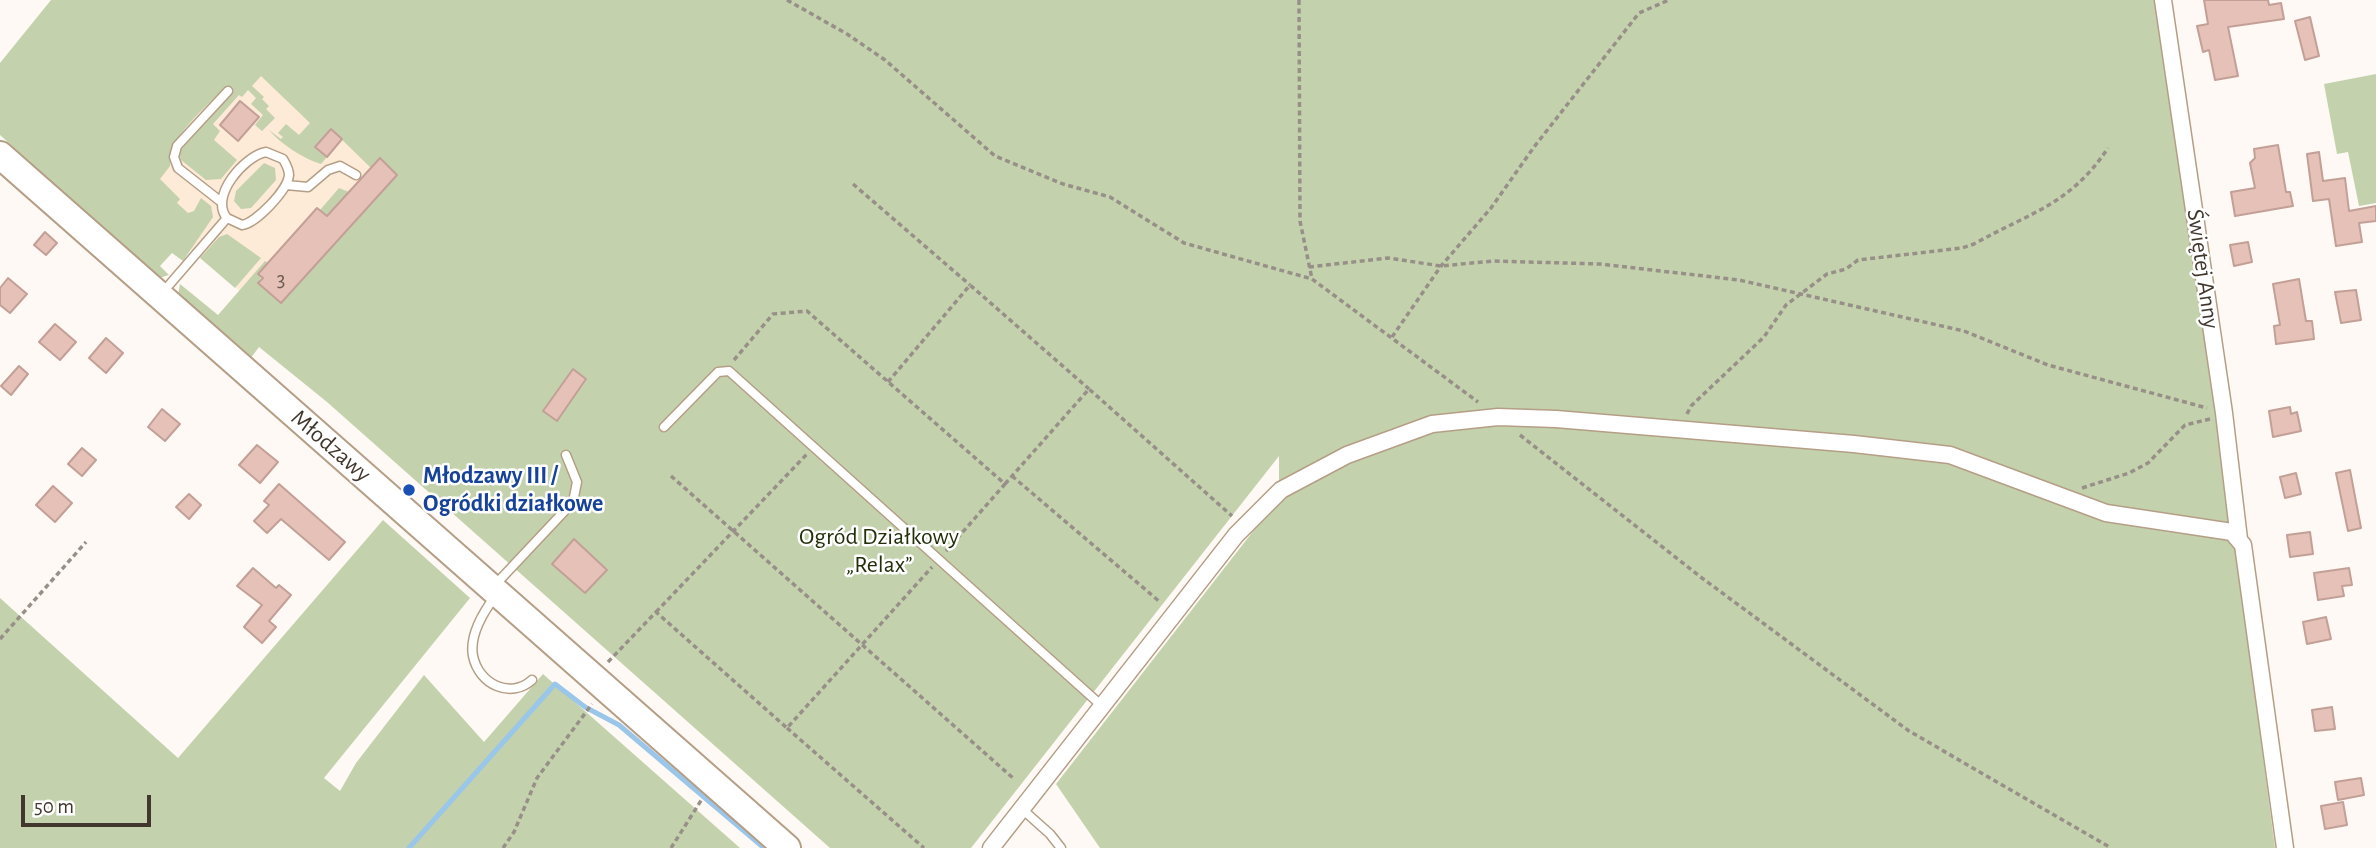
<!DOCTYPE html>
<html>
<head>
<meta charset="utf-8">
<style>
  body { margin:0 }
  #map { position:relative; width:2376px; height:848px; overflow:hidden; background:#fef9f4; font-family:"Alegreya Sans",sans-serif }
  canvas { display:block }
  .scale { position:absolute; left:21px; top:795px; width:130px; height:32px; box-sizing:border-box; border:4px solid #41372d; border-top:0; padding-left:9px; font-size:21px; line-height:24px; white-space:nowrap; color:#41372d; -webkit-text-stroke:5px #fff; paint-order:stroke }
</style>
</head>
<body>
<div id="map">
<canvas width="2376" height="848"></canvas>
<div class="scale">50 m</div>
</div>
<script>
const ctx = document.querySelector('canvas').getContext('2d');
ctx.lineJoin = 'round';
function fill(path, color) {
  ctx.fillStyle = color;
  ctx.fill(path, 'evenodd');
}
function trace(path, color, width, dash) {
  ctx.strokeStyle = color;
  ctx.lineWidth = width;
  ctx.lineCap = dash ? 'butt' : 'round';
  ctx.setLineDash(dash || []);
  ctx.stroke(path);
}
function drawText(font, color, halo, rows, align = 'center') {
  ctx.font = font + ' "Alegreya Sans",sans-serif';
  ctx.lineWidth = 5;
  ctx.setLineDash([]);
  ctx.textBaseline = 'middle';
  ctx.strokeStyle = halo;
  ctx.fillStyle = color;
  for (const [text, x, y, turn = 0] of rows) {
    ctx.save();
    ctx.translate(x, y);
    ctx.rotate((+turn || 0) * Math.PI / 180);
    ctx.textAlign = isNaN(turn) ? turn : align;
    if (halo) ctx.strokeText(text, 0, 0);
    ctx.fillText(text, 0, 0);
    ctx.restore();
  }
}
fill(new Path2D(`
  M235,27L399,172L279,324L187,247L90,174Z`), '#fdead7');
fill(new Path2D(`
  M51,0H2155L2234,535L2275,848H1100L1056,784L1279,498V456L971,848H830L327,402L259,347L250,359L178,295L180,284L218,315L265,261L268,263L258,283L281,303L344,232L320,210L339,188L349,192L341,202L397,174L380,159L371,168L331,129L315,147L327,157L321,164C302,158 281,144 269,130L281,139L283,137L278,133L286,124L299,135L310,123L261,76L252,86L264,97L262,99L269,106L266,109L275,118L262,131L255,125L263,115L251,104L256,98L248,90L242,97L239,95L213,124L220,131L214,140L237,160L221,179L206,180L181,160L179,152L232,92L226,86C207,107 168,136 170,166L160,179L180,199L177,203L188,213L194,211L201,198L211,206L213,217L183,261L172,253L160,266L169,275L159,278L0,135V63Z
  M2376,74V203L2359,206L2348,152L2337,154L2324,84Z
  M264,163L275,168L276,180L251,208L241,209L234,201L236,191Z
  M227,234L261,258L235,288L200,258L219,237Z
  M383,520L470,598L324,778L340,791L356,763L424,675L484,742L543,674L740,848H0V598L178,758Z`), '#c3d2ad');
trace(new Path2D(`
  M409,848L555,684L585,707L619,725L764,848`), '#9ac6ea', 5);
const building = new Path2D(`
  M2204,0H2268L2269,5L2281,3L2284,19L2228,27L2238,76L2215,80L2209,50L2203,52L2197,26L2208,24Z
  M2310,17L2319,56L2305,60L2295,21Z
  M240,101L259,117L238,141L220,125Z
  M331,129L342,139L327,157L315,147Z
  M2278,145L2286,192H2290L2293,206L2235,216L2231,192L2255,188L2250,163L2255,158L2254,149Z
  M2319,152L2323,181L2345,178L2349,211L2376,206V221L2359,223L2362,242L2336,246L2329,199L2313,201L2307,154Z
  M380,158L397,175L281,303L258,283L263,278L258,274L317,208L327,216Z
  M45,232L57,243L46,255L34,245Z
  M2248,242L2252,262L2234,266L2230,245Z
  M8,278L27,294L10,313L0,305V288Z
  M2299,279L2306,321H2312L2314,339L2276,344L2274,326L2280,325L2273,284Z
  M2356,290L2361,320L2341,323L2335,292Z
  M55,324L76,342L60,360L39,342Z
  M106,338L123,353L106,373L89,358Z
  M19,366L28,374L11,395L1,386Z
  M573,369L586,379L557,421L543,411Z
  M2290,407L2291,414L2297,412L2301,431L2273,437L2269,411Z
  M162,409L180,424L165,441L148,427Z
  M257,445L278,462L260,483L239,465Z
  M82,448L96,460L82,476L68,464Z
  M2350,470L2361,528L2348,531L2336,473Z
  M2296,473L2301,494L2285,498L2280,477Z
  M279,484L345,542L329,560L281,519L267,533L254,521L269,505L264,501Z
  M53,486L72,503L55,522L36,505Z
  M189,494L201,505L189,519L176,507Z
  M2310,532L2313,554L2290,557L2287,535Z
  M574,539L607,570L585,593L552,564Z
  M253,568L276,588L279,585L291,595L269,621L276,627L262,643L244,627L262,605L237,586Z
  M2349,568L2352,585L2342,586L2344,596L2318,600L2314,573Z
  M2326,617L2331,639L2307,644L2303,622Z
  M2332,707L2335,729L2315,731L2312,710Z
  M2361,778L2364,795L2338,800L2335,782Z
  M2343,802L2347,825L2325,829L2321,806Z`);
fill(building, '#e5c1b7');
trace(building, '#c3a097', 2);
const lane = new Path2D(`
  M286,185L308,187L328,170L340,166L356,175
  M220,201L178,168L174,157L177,146L228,91
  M163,292L227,218C209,197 244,156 266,152L283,159C286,164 289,169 289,175C288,190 256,223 242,225L227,218
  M664,427L718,372L729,371L1102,706
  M495,585L573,502L577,482L566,455
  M496,595C484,611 469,635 473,656C479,685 511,699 532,680
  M1022,809L1050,834L1061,848`);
const street = new Path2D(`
  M2163,0L2224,413L2239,539
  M991,848L1236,535L1281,490L1347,455L1432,424L1498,417L1556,419L1854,444L1950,455L2106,513L2232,532L2243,545L2285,848`);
const primary = new Path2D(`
  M0,155L787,848`);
trace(lane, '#b59e86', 11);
trace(street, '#b59e86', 19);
trace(primary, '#b59e86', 30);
trace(new Path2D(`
  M787,0L847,34L885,60L995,156L1063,184L1110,197L1184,243L1312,279L1478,402
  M1299,0L1300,221L1312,279
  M853,184L970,285
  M1309,267L1388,258L1441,266L1493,261L1600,264L1739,280L1964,331L2048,365L2207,408
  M1392,337L1441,266L1491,208L1534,147L1639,13L1669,0
  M734,360L773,314L807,311L1005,484L946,551
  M888,382L970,285L1089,389
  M1687,414L1691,406L1764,337L1786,305L1827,274L1846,269L1858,260L1962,248L1974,244C2031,212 2070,205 2108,148
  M1520,435L1702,578L1909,731L2111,848
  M671,476L1013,778
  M1012,476L1160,602
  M1005,484L1089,389L1232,516
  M2082,488L2129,473L2148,463L2185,425L2210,419
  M656,612L807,454
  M0,639L86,542
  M608,662L656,612L787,728L932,567
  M787,728L924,848
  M503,848L514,832L537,778L592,704
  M671,848L702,799`), '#989088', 3.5, [5, 3.5]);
trace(lane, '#fff', 8);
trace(street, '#fff', 16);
trace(primary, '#fff', 26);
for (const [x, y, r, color] of [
  [409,490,7,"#1a4fb4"]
]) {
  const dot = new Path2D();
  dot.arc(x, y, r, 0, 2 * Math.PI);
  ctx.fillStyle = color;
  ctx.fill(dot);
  trace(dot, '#fff', 2.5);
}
drawText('21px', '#6a5a50', null, [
  ["3",281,280]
]);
drawText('24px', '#41372d', '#fff', [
  ["Świętej Anny",2203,269,82],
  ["Młodzawy",331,446,41]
]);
drawText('bold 24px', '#164399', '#fff', [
  ["Młodzawy III /",423,476],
  ["Ogródki działkowe",423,504]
], 'left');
drawText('24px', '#232f0a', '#fff', [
  ["Ogród Działkowy",879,537],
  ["„Relax”",879,565]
]);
</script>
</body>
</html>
